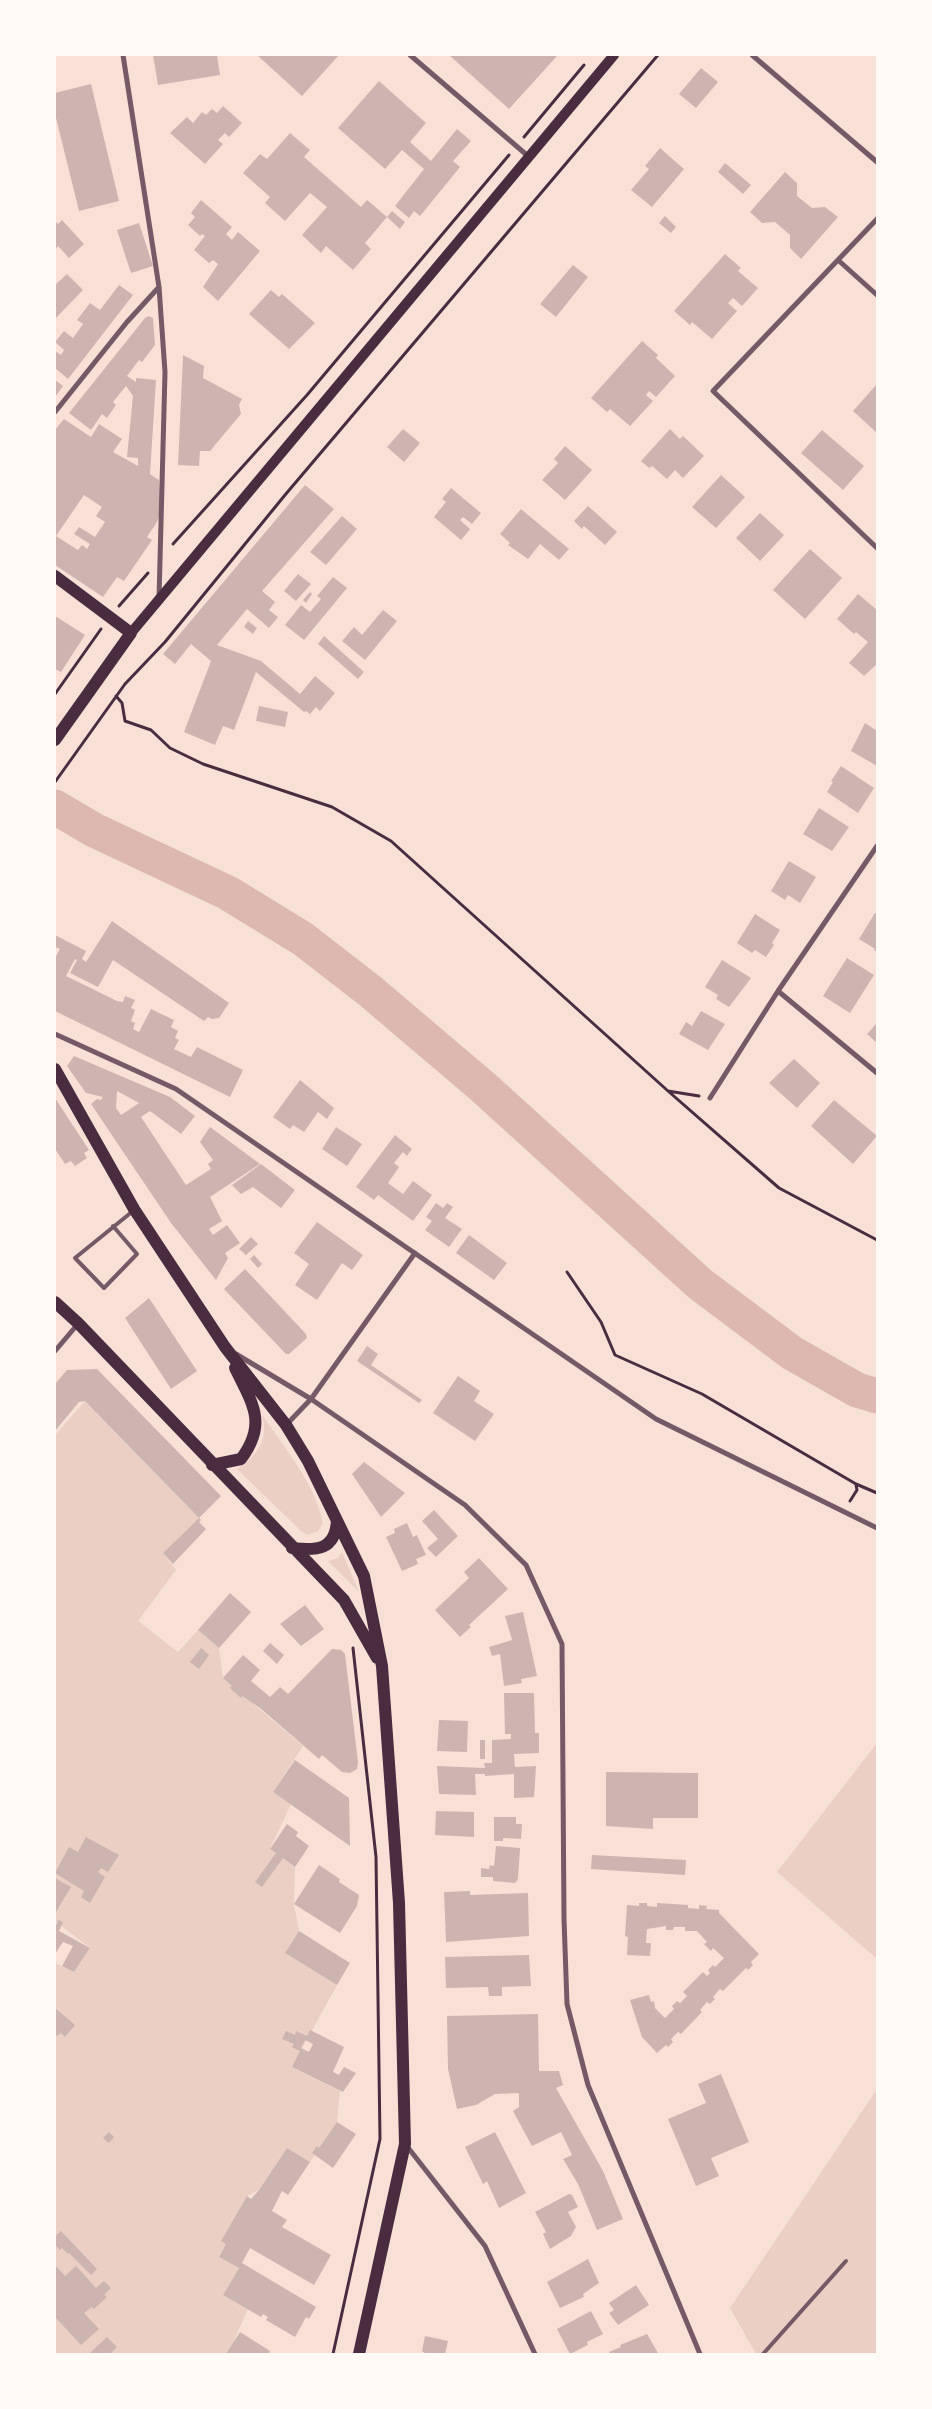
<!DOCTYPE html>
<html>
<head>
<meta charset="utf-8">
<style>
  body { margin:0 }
  #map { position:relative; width:932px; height:2409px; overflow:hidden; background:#f7e1d7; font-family:"Work Sans",sans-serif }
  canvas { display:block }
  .frame { position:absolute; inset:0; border:56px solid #fffaf5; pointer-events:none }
</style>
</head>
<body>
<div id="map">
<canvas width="932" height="2409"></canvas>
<div class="frame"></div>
</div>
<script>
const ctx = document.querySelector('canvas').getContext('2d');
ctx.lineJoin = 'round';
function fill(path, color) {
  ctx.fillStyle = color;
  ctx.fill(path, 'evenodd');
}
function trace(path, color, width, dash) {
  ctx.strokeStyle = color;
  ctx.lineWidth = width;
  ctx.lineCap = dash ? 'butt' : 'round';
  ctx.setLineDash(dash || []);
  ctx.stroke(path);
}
fill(new Path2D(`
  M85,1401L199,1518L163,1553L176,1570L138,1621L178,1652L198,1630L219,1648L223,1678L303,1746L273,1792L291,1804L270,1849L295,1867L294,1904L299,1931L285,1953L337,1985L292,2067L340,2091L337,2122L310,2162L287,2148L259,2190L247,2196L221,2241L226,2244L219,2257L239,2268L223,2295L248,2309L228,2354H55V1963L74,1972L90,1948L55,1921V1914L70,1889L55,1879V1435Z
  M262,1414C284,1448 315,1483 323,1523L318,1531L308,1535L302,1532L237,1469C258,1455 269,1440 262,1414Z
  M342,1552L359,1592L328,1561L338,1558Z
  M877,1743V1959L777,1872Z
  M877,2089V2354H756L730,2308Z`), '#ebcfc5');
trace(new Path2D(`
  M55,807L94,830L228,893L303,939L370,991L483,1087L700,1284L792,1353L857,1390L877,1396`), '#dcb8b0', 35);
fill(new Path2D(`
  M153,55H217L220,75L158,85Z
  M257,55H339L302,96Z
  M449,55H555L557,56L509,109Z
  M701,68L718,82L696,108L679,94Z
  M379,81L426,123L410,142L431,161L457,129L471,141L453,161L460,167L420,216L414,211L409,218L395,206L424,169L402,150L385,169L338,128Z
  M91,84L119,201L79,211L55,114V93Z
  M223,106L242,123L229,137L225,133L218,140L223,144L205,164L170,133L187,117L193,123L202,112L206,115L212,109L217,113Z
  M290,133L310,150L304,157L361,207L367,200L387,217L365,243L371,249L353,270L326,246L321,253L302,235L327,207L310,193L285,221L265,203L270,197L243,173L260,154L267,159Z
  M660,148L684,169L652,207L631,190L649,169L645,166Z
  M725,163L751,185L743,194L718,172Z
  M785,172L797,183V196L812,208L825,207L838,217L801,259L790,248V235L775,222L762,223L750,212Z
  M201,200L232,227L226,234L232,240L238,232L260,251L218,301L203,287L218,264L213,260L209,263L194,250L205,236L202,234L200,236L188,225L195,217L191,213Z
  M392,211L405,222L400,229L387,217Z
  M665,216L676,227L671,233L659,223Z
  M62,220L84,244L69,258L58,246L55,250V221L58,224Z
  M139,223L153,266L131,273L117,230Z
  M725,254L741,268L738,271L758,288L742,306L733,298L728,303L737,311L712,339L692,322L690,325L674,311Z
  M573,265L588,277L556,317L540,304Z
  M67,274L83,290L55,319V285Z
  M119,285L133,295L68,379L55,368V351L61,355L64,350L55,342L64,331L73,338L83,324L77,320L90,303L100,310Z
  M271,290L279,297L282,294L315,323L289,349L249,314Z
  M149,316L153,318L155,345L142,362L139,360L127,376L136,382V378L156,380L150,474L159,480L161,510L157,522L147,537L152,540L124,581L117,577L103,597L55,565V430L64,419L91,437L99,424L122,439L113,452L138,466V458L127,457L133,396L126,386L113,402L116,405L107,418L102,414L91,430L69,413L145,318ZM84,495L102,507L96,516L105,522L95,537L79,527L74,534L90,544L87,549L82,545L78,550L56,536Z
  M642,341L658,355L656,358L675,376L656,397L649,391L646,395L653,401L630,426L610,409L607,412L591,398Z
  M183,355L204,366L203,378L242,399L239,405L241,414L210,451H200L199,466L178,465Z
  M55,380L63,386L55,397Z
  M877,384V433L853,411Z
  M403,429L420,443L404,462L387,447Z
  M670,429L680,439L683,436L704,456L683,478L675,470L667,479L652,466L649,468L641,461Z
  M822,430L864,466L843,490L801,453Z
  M565,446L592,470L565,500L542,480L558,463L554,459Z
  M721,475L745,497L716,528L692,507Z
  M305,485L334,509L262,591L275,602L269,610L278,617L269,628L247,609L217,645L261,661L300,694L315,676L335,693L320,711L316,707L310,714L306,711L304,712L256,672L234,730L223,726L215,745L184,732L211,661L191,644L175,664L163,654Z
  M451,488L481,513L472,524L463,517L460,520L470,529L461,540L434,517L446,502L442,499Z
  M588,506L617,532L605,545L584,526L582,529L574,521Z
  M521,509L569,549L559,560L540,544L528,559L508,545L510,543L500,534Z
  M760,513L784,535L760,561L736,538Z
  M342,516L357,529L326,565L310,552Z
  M810,549L842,578L805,619L773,590Z
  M298,574L311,584L296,601L284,591Z
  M333,577L347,588L304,640L285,625L301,605L310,612L321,599L317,596Z
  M310,592L312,594L306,603L303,600Z
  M858,594L877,610V664L864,676L849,663L868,642L856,632L854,634L837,619Z
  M383,610L397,621L365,660L342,641L354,627L362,635Z
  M55,616L85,635L61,672L55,669Z
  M248,621L257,628L253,634L244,627Z
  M324,636L364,672L358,679L318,644Z
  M259,706L288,712L285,727L256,721Z
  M865,723L877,731V766L851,751Z
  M841,766L874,788L858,813L827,792L833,782L831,781Z
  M819,808L849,827L832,851L803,834Z
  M789,861L816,877L800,903L788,895L785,900L771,891Z
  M875,913L877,915V952L874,950L875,949L859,939Z
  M755,914L780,930L772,943L774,945L766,957L755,950L752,953L737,943Z
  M112,921L229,1003L219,1018L212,1019L208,1017L204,1021L113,960L98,987L70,973L77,960L75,959L66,976L117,1001L123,1002L125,996L135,1000L131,1008L135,1010L131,1021L135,1023L133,1029L139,1032L151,1009L174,1020L171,1027L178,1031L175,1038L179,1040L174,1049L191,1057L197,1047L243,1070L230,1097L55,1011V958L60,949L55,947V935L86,951L82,959L86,962Z
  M847,958L874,975L850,1013L823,996Z
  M722,960L751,978L729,1007L716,999L718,995L705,987Z
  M701,1011L725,1024L708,1050L679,1034L686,1022L692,1026Z
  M877,1023V1043L867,1034Z
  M74,1056L170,1097L195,1116L181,1134L150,1111L141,1117L186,1185L211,1169L208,1164L213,1160L200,1142L210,1127L260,1164L210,1197L222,1221L209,1229L213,1235L227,1225L240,1243L225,1253L228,1258L216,1280L171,1223L91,1104L97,1099L101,1100L103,1097L86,1093L67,1066ZM117,1091L139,1103L121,1115L116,1108Z
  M794,1059L820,1083L797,1108L769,1083Z
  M300,1080L334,1108L327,1119L318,1112L304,1132L293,1125L290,1129L273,1117Z
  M55,1098L89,1150L84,1153L87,1158L75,1166L71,1161L65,1164L55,1149Z
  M834,1100L877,1136L853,1164L811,1126Z
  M336,1127L362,1144L347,1166L322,1149Z
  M395,1135L412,1149L407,1156L403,1152L394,1163L399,1167L388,1183L403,1194L413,1181L432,1195L413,1221L378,1195L374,1200L356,1187Z
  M261,1164L295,1190L281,1208L253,1187L241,1194L232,1185Z
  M436,1203L443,1208L447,1203L453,1207L445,1218L462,1229L449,1247L425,1230L432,1221L426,1217Z
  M317,1222L363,1255L352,1270L342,1263L317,1300L295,1285L309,1264L294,1253Z
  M469,1235L507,1263L494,1280L456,1253Z
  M251,1237L258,1244L246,1255L239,1249Z
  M254,1255L262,1264L258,1268L250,1259Z
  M245,1269L306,1334L307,1338L289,1354H286L224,1289Z
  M149,1298L197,1371L171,1389L125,1318Z
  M367,1346L378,1354L371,1365L422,1400L419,1403L357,1361Z
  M97,1369L221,1496L199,1518L85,1401L79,1402L55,1431V1384L67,1370Z
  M458,1376L480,1391L474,1401L494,1414L475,1441L433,1413Z
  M364,1462L405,1493L381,1517L352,1474Z
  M434,1510L458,1536L436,1557L427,1548L438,1539L422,1521Z
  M199,1518L201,1520L199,1522L206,1529L173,1564L163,1553Z
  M407,1523L413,1537L417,1535L426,1555L416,1559L418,1564L402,1571L386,1537L395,1533L394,1529Z
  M479,1558L508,1589L469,1625L471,1627L460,1637L435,1610L469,1578L464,1572Z
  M230,1593L251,1612L219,1648L198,1630Z
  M305,1605L324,1629L301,1646L280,1624Z
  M523,1612L537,1676L521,1679L522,1683L504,1686L500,1654L492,1656L489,1647L512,1640L505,1616Z
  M270,1643L284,1655L277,1664L263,1651Z
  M201,1648L209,1655L199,1669L190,1662Z
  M332,1649L341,1650L345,1654L358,1762L357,1769L350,1773L342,1772L322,1755L319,1759L260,1708L242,1696L241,1698L230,1688L232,1686L223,1678L243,1655L260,1670L251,1681L270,1697L280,1687L288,1694Z
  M504,1693H534L535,1733H539V1753L514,1754L515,1767L536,1766L534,1797L514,1798V1774L485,1776V1774H475L476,1795L439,1794L437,1766L485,1768L484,1763H492V1740L511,1739V1734H505Z
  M439,1720L468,1721L467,1752L437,1751Z
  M480,1740H485V1759H480Z
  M295,1760L349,1798L350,1846L273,1792Z
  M606,1772L698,1773V1818H653V1829L606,1826Z
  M436,1811L474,1812V1837L435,1835Z
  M494,1817H516V1824H522L521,1839L503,1838V1841H494Z
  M287,1824L298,1832L296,1836L309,1846L295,1867L283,1858L262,1887L255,1882L276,1853L270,1849Z
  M86,1837L119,1855L108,1872L101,1868L98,1872L105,1877L90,1903L81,1897L84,1891L55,1873L69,1847L78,1852Z
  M496,1846L520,1848L518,1879L515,1883L493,1881V1877H481V1868L489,1869L490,1865L494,1866Z
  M592,1855L686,1860L685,1875L591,1869Z
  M319,1865L340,1879L339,1882L359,1895L357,1906L340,1933L294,1904Z
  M55,1878L71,1887L55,1914Z
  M470,1891V1895L528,1893L529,1936L446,1942L444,1892Z
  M639,1903H647V1906L657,1907V1903L688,1905V1908L699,1909V1905L707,1906L706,1909L719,1910V1913L759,1954L751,1962L753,1965L748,1970L746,1968L723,1991L720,1989L713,1997L715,1999L710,2004L707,2002L700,2010L702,2012L681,2034L678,2032L671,2039L673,2042L668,2047L666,2045L657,2053L642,2037L630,2000L649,1995L651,2002L654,2001L655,2008L665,2018L674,2009L672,2006L677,2001L680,2003L687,1996L683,1992L703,1972L707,1976L710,1973L708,1970L713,1965L715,1967L724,1958L713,1948L711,1951L704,1944L707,1942L697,1931H685V1927H674L673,1930H666V1926L647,1929L646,1943H651L650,1956L627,1955L628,1937L625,1936L627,1905L639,1906Z
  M58,1920L63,1922L59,1931L90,1948L74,1972L62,1966L73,1946L63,1942L55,1954V1928Z
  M299,1931L350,1963L337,1985L285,1953Z
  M529,1955L531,1986L502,1987V1996H489L488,1987L446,1988L445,1957Z
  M55,2008L75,2025L65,2037L61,2033L57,2036L55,2034Z
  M538,2014L539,2071H559L563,2085L556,2088L603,2171L623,2219L597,2230L578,2184L563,2159L572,2155L561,2132L532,2146L513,2111L519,2107V2093L495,2094L476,2105L457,2109L448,2069L447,2016Z
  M310,2030L344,2047L333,2072L339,2075L344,2067L356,2073L343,2092L292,2067L300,2051L292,2047L294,2044L282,2039L286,2031L295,2035L296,2031L307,2036ZM305,2040L313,2044L309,2052L301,2048Z
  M721,2074L749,2142L711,2158L719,2176L696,2186L668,2119L706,2103L698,2084Z
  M337,2122L356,2134L333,2168L312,2153L317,2146L319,2148Z
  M109,2132L114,2137L109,2143L103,2138Z
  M495,2132L526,2193L499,2208L487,2181L483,2184L465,2147Z
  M287,2148L310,2162L288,2195L282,2191L272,2211L287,2220L282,2227L331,2255L314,2285L250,2248L242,2263L316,2307L309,2319L306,2317L295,2337L266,2320L268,2317L263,2314L261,2317L223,2295L239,2268L219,2257L226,2244L221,2241L247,2196L251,2199L259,2190Z
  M569,2194L572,2195L578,2207L568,2212L576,2227L571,2236L550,2249L543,2234L546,2232L535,2212Z
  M61,2231L97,2269L91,2275L69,2253L68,2254L62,2248L60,2250L55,2245V2236Z
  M588,2259L599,2283L583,2294L584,2297L560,2308L547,2282Z
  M55,2265L65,2276L76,2266L96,2288L104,2281L111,2288L104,2295L107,2297L94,2309L92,2307L84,2313L99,2329L81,2345L55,2317Z
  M636,2285L649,2305L618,2325L609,2313L614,2310L609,2303Z
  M591,2311L603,2334L587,2342L588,2345L570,2354L557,2329Z
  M240,2332L270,2351L269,2354H226Z
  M647,2334L658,2353L610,2354L609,2352L621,2347L620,2345Z
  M425,2336L448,2341L445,2354H426L422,2351Z
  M107,2337L117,2347L110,2354H89Z`), '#ccb4b1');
trace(new Path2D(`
  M524,137L584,65
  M173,544L307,395L509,155
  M119,606L148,573
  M55,694L101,629
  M116,696L122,703L125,721L151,730L170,748L203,764L332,807L391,841L668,1091L779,1188L877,1240
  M55,782L125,684L165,642L285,495L658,55
  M668,1091L699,1096
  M567,1272L601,1322L615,1355L702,1394L856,1484L877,1493
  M850,1501L857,1490L856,1485
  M333,2354L380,2139L376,1857L353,1648`), '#4a2c40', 3);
trace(new Path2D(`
  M113,1226L137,1254L104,1288L75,1258L133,1211
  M763,2354L846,2261`), '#755966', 4);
trace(new Path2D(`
  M123,55L159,287L165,372L159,598
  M410,55L528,156
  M752,55L877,162
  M877,219L713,391L877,548
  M838,260L877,295
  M55,412L127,322L159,287
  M877,846L778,991L877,1073
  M55,1034L176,1089L656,1419L877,1528
  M710,1098L778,991
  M55,1351L77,1325
  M236,1354L311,1399L465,1505L526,1565L562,1644L564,1919L567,2004L588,2085L700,2354
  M287,1424L311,1399L415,1253
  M406,2145L485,2246L535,2354`), '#755966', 5);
trace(new Path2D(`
  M131,633L614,55`), '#4a2c40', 10);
trace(new Path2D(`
  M55,576L131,633L55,740
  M55,1069L134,1209L225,1347L286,1425L308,1461L364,1576L382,1666L399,1903L405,2144L359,2354
  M55,1302L78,1323L344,1600L377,1658
  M212,1465L241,1459C268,1423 252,1403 235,1368
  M292,1548C317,1551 335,1550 337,1521`), '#4a2c40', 12);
</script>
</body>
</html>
